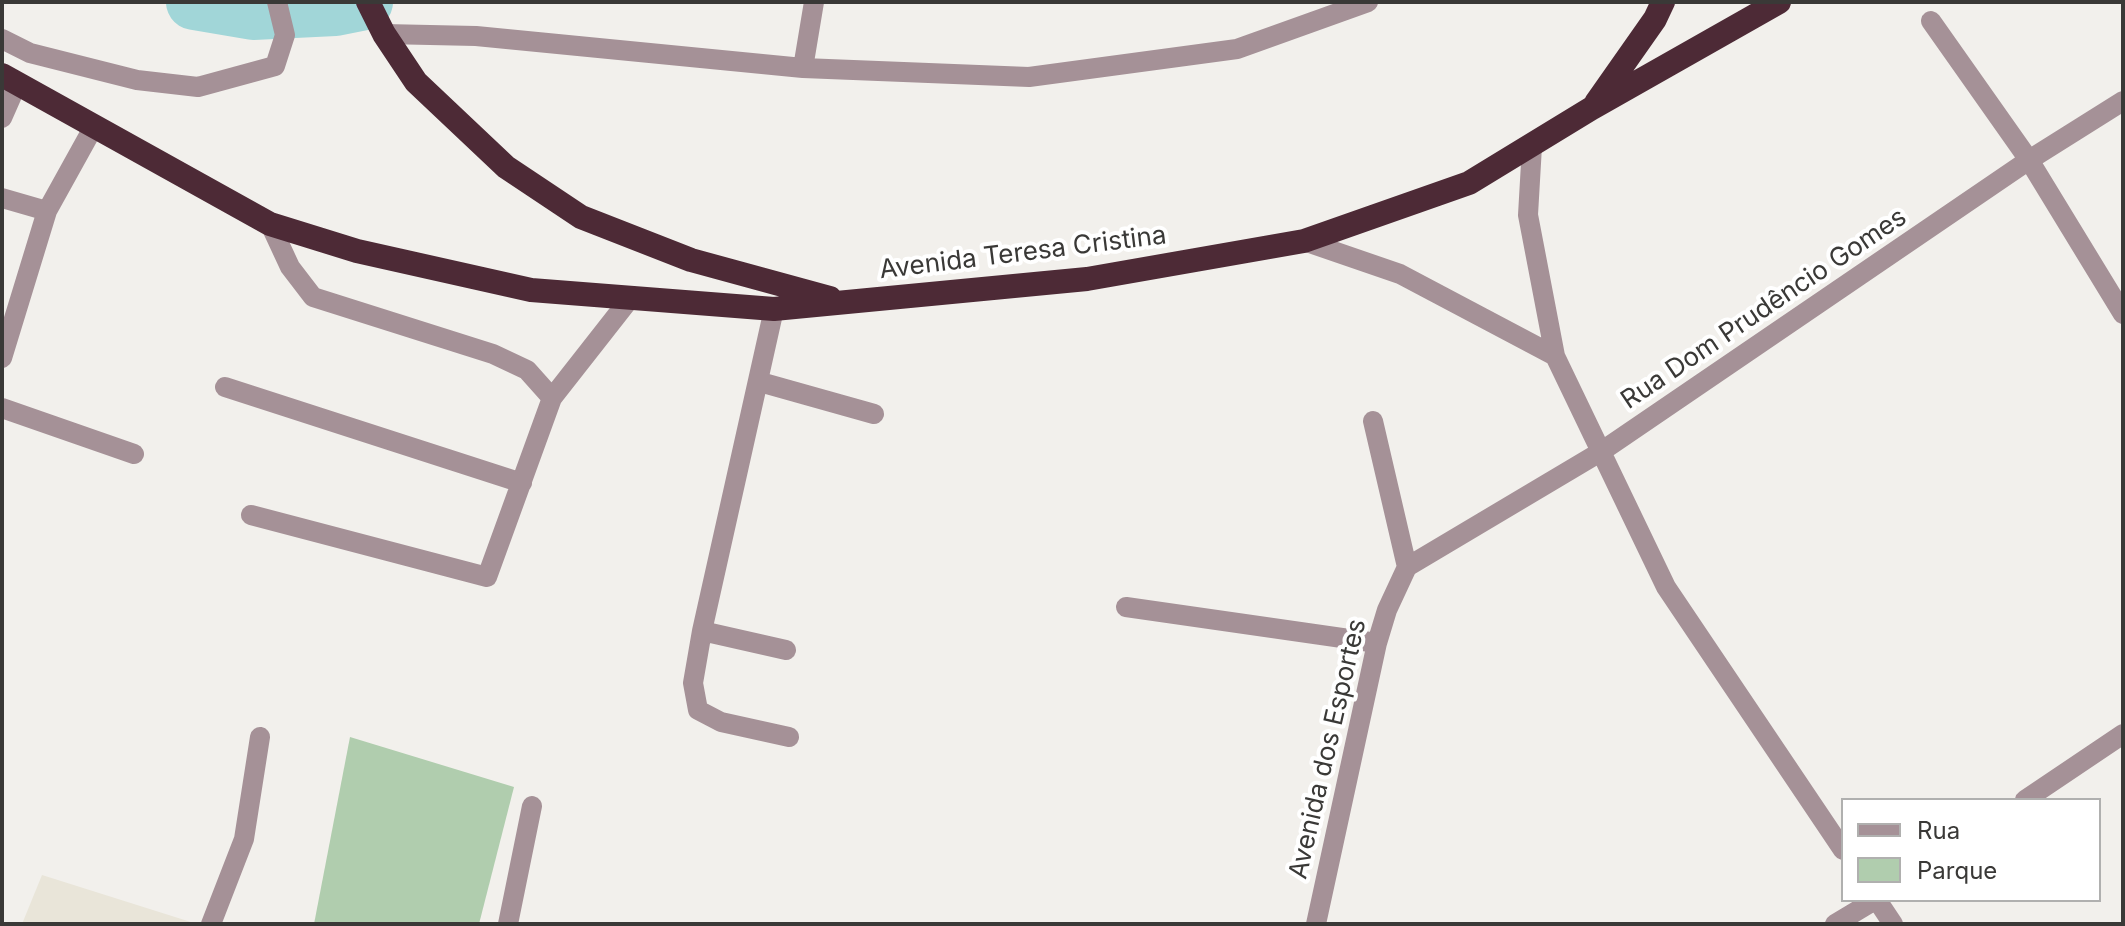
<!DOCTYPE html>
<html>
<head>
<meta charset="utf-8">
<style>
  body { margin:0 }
  #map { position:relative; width:2125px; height:926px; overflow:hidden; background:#f2f0ec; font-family:Inter,sans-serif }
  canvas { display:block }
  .frame { position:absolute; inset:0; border:4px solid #3a3937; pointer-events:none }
  .legend { position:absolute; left:1841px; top:798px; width:260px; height:104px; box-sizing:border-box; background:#fff; border:2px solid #b0b0af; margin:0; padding:10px 14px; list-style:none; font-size:24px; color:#3a3937 }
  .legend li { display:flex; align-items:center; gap:16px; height:40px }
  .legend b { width:40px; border:2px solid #b0b0af }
</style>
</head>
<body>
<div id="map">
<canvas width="2125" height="926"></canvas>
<div class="frame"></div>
<ul class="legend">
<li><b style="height:10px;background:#a59197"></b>Rua</li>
<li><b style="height:22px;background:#b0cdae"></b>Parque</li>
</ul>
</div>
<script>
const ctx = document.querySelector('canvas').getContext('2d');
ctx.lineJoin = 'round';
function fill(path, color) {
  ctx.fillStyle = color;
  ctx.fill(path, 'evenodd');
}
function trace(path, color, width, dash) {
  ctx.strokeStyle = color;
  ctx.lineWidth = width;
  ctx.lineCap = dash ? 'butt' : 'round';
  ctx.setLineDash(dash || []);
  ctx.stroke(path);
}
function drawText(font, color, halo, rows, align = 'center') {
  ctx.font = font + ' Inter,sans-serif';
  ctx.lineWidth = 8;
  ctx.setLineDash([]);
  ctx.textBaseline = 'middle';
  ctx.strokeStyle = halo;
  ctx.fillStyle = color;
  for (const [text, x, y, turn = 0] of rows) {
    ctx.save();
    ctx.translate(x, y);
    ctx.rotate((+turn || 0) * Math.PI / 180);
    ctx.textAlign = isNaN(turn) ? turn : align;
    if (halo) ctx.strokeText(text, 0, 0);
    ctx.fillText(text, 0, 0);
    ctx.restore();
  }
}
fill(new Path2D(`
  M42,875L194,923L22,924Z`), '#e9e5d9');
fill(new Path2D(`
  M350,737L514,787L479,924H314Z`), '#b0cdae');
trace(new Path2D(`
  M194,2L253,12L335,8L365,2`), '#a1d6d8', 56);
trace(new Path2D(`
  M1931,21L2029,160L2123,314
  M384,34L476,36L803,68L1029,77L1237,49L1368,2
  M2,39L30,53L137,80L198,87L275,66L285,35L277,2
  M803,68L814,2
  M2,118L17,84
  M1532,146L1528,215L1555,356L1666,587L1843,850
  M2,198L47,211
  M270,224L290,267L313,297L493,354L527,370L552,398
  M1304,241L1400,274L1555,356
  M774,309L702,631L693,683L698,710L721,722L789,737
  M2,358L47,211L93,128
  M760,382L874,414
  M225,387L522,483
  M2,408L134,454
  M1373,421L1407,567
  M251,515L487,577L552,398L632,296
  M1126,607L1377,643
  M702,631L786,650
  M2025,800L2123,734
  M1877,900L1893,924
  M211,924L244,839L260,737
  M508,924L532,806
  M1316,924L1377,643L1387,610L1407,567L1602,451L2029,160L2123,101
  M1835,924L1875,900`), '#a59197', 20);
trace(new Path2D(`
  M368,2L384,34L416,82L506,167L581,217L691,260L830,298
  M2,75L270,224L357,251L531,290L774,309L1087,279L1304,241L1469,183L1592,108L1779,2
  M1596,103L1655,19L1663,2`), '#4d2a36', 24);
drawText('26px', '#3a3937', '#fff', [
  ["Avenida Teresa Cristina",1023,253,-7],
  ["Rua Dom Prudêncio Gomes",1764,309,-34],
  ["Avenida dos Esportes",1328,749,-77]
]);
</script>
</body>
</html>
